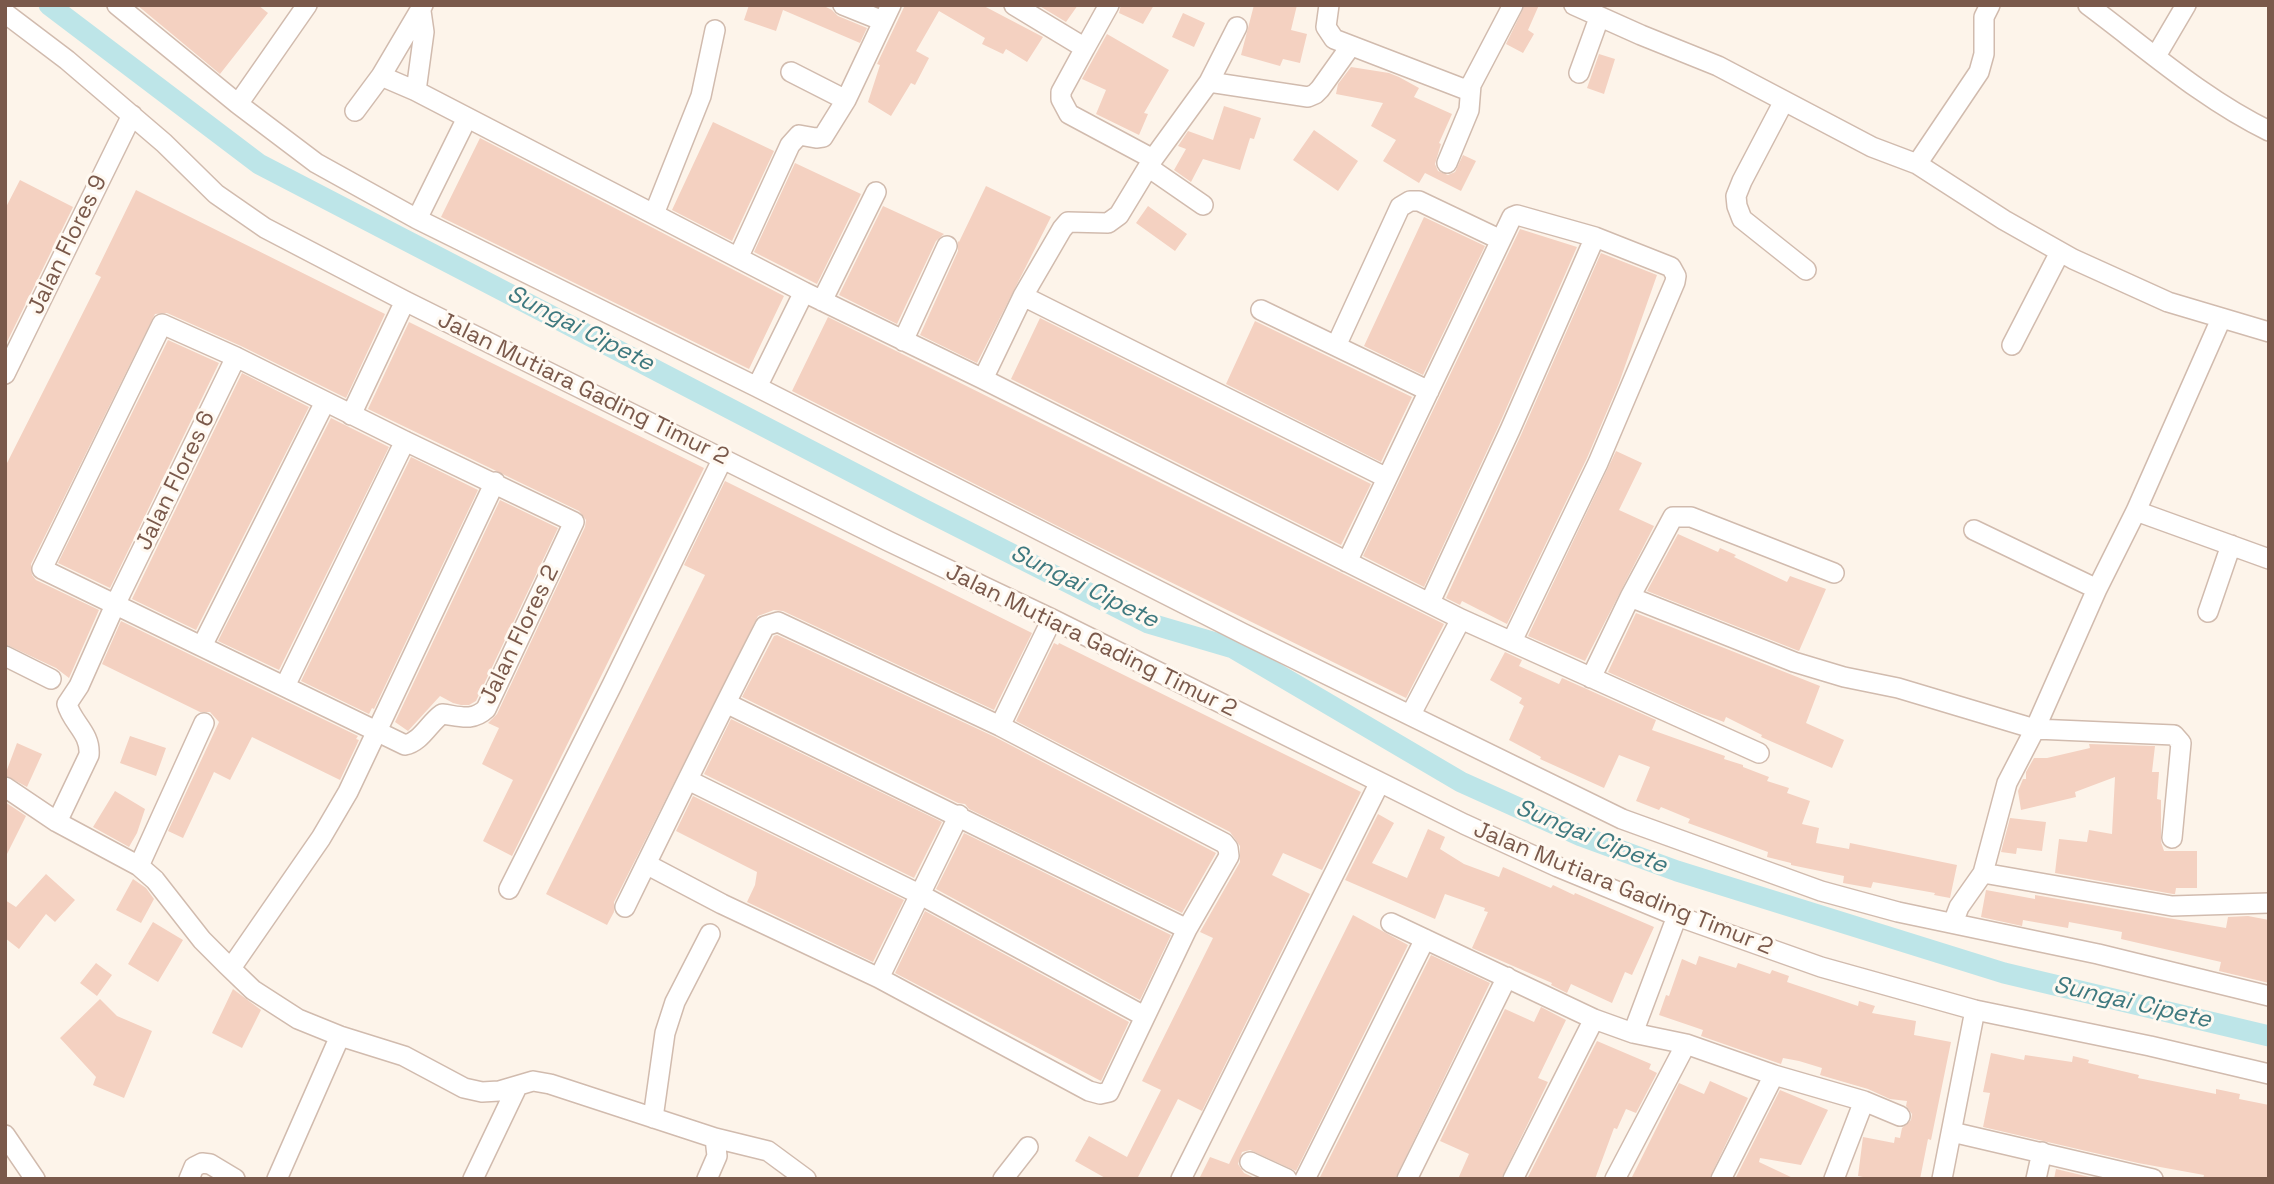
<!DOCTYPE html>
<html>
<head>
<meta charset="utf-8">
<style>
  body { margin:0 }
  #map { position:relative; width:2274px; height:1184px; overflow:hidden; background:#fdf4ea; font-family:"Space Grotesk",sans-serif }
  canvas { display:block }
  .frame { position:absolute; inset:0; border:7px solid #7a594b; pointer-events:none }
</style>
</head>
<body>
<div id="map">
<canvas width="2274" height="1184"></canvas>
<div class="frame"></div>
</div>
<script>
const ctx = document.querySelector('canvas').getContext('2d');
ctx.lineJoin = 'round';
function trace(path, color, width, dash) {
  ctx.strokeStyle = color;
  ctx.lineWidth = width;
  ctx.lineCap = dash ? 'butt' : 'round';
  ctx.setLineDash(dash || []);
  ctx.stroke(path);
}
function fill(path, color) {
  ctx.fillStyle = color;
  ctx.fill(path, 'evenodd');
}
function drawText(font, color, halo, rows, align = 'center') {
  ctx.font = font + ' "Space Grotesk",sans-serif';
  ctx.lineWidth = 6;
  ctx.setLineDash([]);
  ctx.textBaseline = 'middle';
  ctx.strokeStyle = halo;
  ctx.fillStyle = color;
  for (const [text, x, y, turn = 0] of rows) {
    ctx.save();
    ctx.translate(x, y);
    ctx.rotate((+turn || 0) * Math.PI / 180);
    ctx.textAlign = isNaN(turn) ? turn : align;
    if (halo) ctx.strokeText(text, 0, 0);
    ctx.fillText(text, 0, 0);
    ctx.restore();
  }
}
trace(new Path2D(`
  M49,5L259,164L923,509L1148,623L1233,648L1461,782L1581,836L1677,871L2004,973L2269,1036`), '#bde5e8', 21);
fill(new Path2D(`
  M137,5H258L268,13L220,74Z
  M749,5H822L832,10L838,16L867,28L860,43L783,10L776,31L744,20Z
  M905,5H982L1043,37L1027,62L1006,49L1003,54L982,44L985,38L939,11L916,51L929,58L915,85L911,83L891,116L868,102L880,65L877,64Z
  M1038,5H1078L1066,22Z
  M1121,5H1154L1143,24L1119,13Z
  M1254,5H1297L1291,30L1307,34L1300,63L1283,59L1280,66L1241,55Z
  M1525,5H1539L1528,30L1534,34L1523,53L1506,44Z
  M1183,13L1205,23L1194,47L1172,37Z
  M1107,34L1169,70L1144,113L1148,114L1139,135L1096,114L1106,90L1082,79Z
  M1599,54L1615,59L1604,94L1587,88Z
  M1351,67L1389,73L1399,77L1419,88L1414,97L1452,114L1439,143L1441,144L1435,164L1438,171L1448,175L1455,172L1463,155L1476,161L1461,191L1425,173L1419,183L1383,161L1396,140L1371,126L1383,103L1336,94L1338,84Z
  M1224,106L1261,118L1254,139L1250,138L1240,170L1203,159L1191,182L1174,170L1186,149L1178,146L1188,131L1213,140Z
  M713,122L774,151L732,241L672,210Z
  M1314,130L1358,161L1338,191L1293,160Z
  M480,138L784,296L749,369L441,217Z
  M795,163L861,194L817,284L754,252Z
  M20,180L73,207L5,346V209Z
  M986,186L1051,217L977,363L920,335L958,251V241L959,242Z
  M136,190L385,314L346,398L241,346L167,313L155,314L31,564L32,575L36,580L99,610L69,678L56,668L5,644V467L101,277L95,274Z
  M883,206L944,234L936,241L897,324L839,295Z
  M1148,206L1187,234L1175,251L1136,223Z
  M1424,217L1485,246L1423,375L1364,346Z
  M1520,229L1577,247L1499,425L1424,587L1363,556Z
  M1601,253L1657,275L1619,383L1587,458L1507,624L1462,601L1460,605L1446,598L1521,435Z
  M828,317L1444,624L1406,698L1083,539L792,391Z
  M1040,318L1371,484L1341,545L1011,379Z
  M1255,321L1412,397L1381,462L1226,384Z
  M409,322L704,468L512,856L483,841L513,780L482,764L499,728L488,723L497,714L585,527L586,520L579,511L368,409Z
  M168,340L219,363L110,588L58,563Z
  M242,373L309,407L196,630L132,599Z
  M331,418L389,447L279,670L218,641Z
  M1616,451L1642,463L1619,510L1654,526L1585,661L1528,636Z
  M411,457L478,490L374,709L372,708L369,714L301,681Z
  M725,481L1032,633L994,710L783,611L774,610L758,616L614,902V912L607,925L546,894L705,575L684,565Z
  M500,500L558,528L476,701L469,705H461L453,703L440,696L408,731L395,722Z
  M1678,534L1718,552L1720,548L1736,555L1734,557L1787,582L1790,576L1826,589L1799,651L1647,591Z
  M1636,613L1820,686L1806,723L1844,740L1832,768L1761,737L1762,735L1726,717L1724,722L1699,713L1608,672Z
  M121,621L358,736L356,739L359,740L340,780L252,737L230,780L214,772L183,838L168,831L219,722L210,712H200L102,664Z
  M777,635L995,737L1216,853L1182,913L969,809L965,804L958,803L742,697L774,636Z
  M1054,643L1058,645L1059,643L1361,792L1322,870L1283,853L1272,875L1310,894L1202,1111L1178,1099L1137,1179H1107L1075,1161L1089,1136L1127,1157L1161,1090L1142,1081L1213,938L1200,932L1240,862V846L1230,832L1016,721Z
  M1505,652L1522,660L1519,666L1559,684L1562,678L1656,720L1652,730L1725,756L1724,759L1743,765V767L1769,777L1767,781L1789,788L1787,793L1810,801L1802,824L1819,828L1816,843L1849,849L1850,843L1957,865L1950,898L1934,895L1935,893L1873,882L1871,888L1843,883L1844,876L1791,865V863L1767,857L1768,852L1688,823L1690,819L1661,807L1659,810L1636,801L1650,767L1619,755L1604,788L1540,759L1541,757L1509,740L1524,706L1519,703L1522,698L1490,680Z
  M731,719L942,822L914,878L704,774Z
  M130,736L166,748L156,776L120,763Z
  M17,743L42,754L27,787L5,775Z
  M2089,744L2155,746L2152,772H2159L2157,799L2161,800V842L2164,851H2197V888H2176L2175,894H2173L2055,873L2059,839L2087,842L2089,830L2112,834L2115,777L2075,792L2076,797L2021,810L2018,791L2023,779H2026V772L2034,758H2047L2090,748Z
  M115,791L145,809L137,833L129,847L93,827Z
  M693,796L904,900L873,962L747,902L755,885L757,872L676,831Z
  M5,802L26,816L5,858Z
  M1378,814L1394,823L1372,863L1407,878L1428,829L1445,837L1440,849L1464,864L1499,877L1503,867L1551,888L1553,885L1574,895L1575,893L1654,927L1632,975L1625,972L1612,1003L1571,984L1567,993L1551,985L1552,983L1472,948L1488,912L1484,911L1485,908L1445,894L1435,919L1345,880Z
  M2010,818L2046,822L2042,851L2017,848L2016,854L2001,852Z
  M964,833L1171,935L1140,1000L936,889Z
  M46,874L75,900L55,922L46,914L19,949L5,938V900L16,907Z
  M133,879L146,888L154,899L141,923L116,910Z
  M1986,890L2035,899V895L2226,928L2228,917L2248,916L2269,920V983L2219,971L2221,962L2121,939L2122,932L2069,922L2068,928L2023,920L2022,926L1981,917Z
  M925,911L1129,1022L1101,1081L895,973Z
  M1353,915L1408,945L1296,1171L1250,1150L1242,1152L1238,1164L1244,1173L1257,1179H1199L1210,1157L1229,1164Z
  M153,922L183,940L158,982L128,964Z
  M1431,955L1490,983L1395,1179H1319Z
  M1699,956L1736,968L1738,963L1770,974L1772,970L1789,976L1787,982L1858,1006L1859,1001L1875,1006L1872,1013L1916,1021L1914,1035L1951,1042L1931,1140L1928,1139L1920,1179H1873L1858,1176L1863,1137L1894,1143L1895,1137L1900,1138L1902,1128L1911,1120L1912,1114L1906,1106L1907,1101L1890,1099L1868,1089L1820,1075L1822,1068L1799,1061L1783,1058L1781,1064L1778,1063L1701,1036L1703,1030L1659,1015L1666,995L1669,996L1682,959L1696,965Z
  M96,963L112,975L97,996L80,983Z
  M233,989L261,1010L242,1048L212,1033Z
  M100,999L117,1016L152,1031L124,1098L93,1085L96,1077L60,1038Z
  M1541,1007L1566,1020L1538,1078L1548,1082L1501,1179H1458L1469,1154L1440,1141L1505,1009L1534,1022Z
  M1597,1041L1651,1064L1649,1069L1657,1073L1636,1113L1626,1109L1617,1129L1614,1128L1595,1179H1527Z
  M1991,1053L2024,1060L2025,1055L2072,1062L2073,1056L2089,1060L2088,1063L2139,1075L2138,1078L2216,1094V1089L2240,1094L2239,1099L2269,1105V1179H2203L2204,1175L2138,1163L1983,1127L1990,1093L1983,1092Z
  M1710,1081L1748,1098L1709,1179H1631L1679,1083L1704,1094Z
  M1780,1090L1828,1110L1801,1165L1760,1158L1759,1162L1795,1179H1735Z
  M2056,1169L2098,1179H2054Z`), '#f4d1c1');
const minor = new Path2D(`
  M117,5L238,104L316,163L417,219L757,387L1244,634L1622,819L1821,891L1898,912L2098,954L2269,996
  M843,5L883,21
  M1014,5L1085,48L1061,92V99L1069,114L1153,159
  M1329,5L1326,27L1334,39L1464,89L1471,85L1513,5
  M1574,5L1641,35L1718,66L1872,147L1917,164L2004,220L2073,259L2168,302L2269,332
  M2088,5C2147,49 2203,99 2269,131
  M5,13L67,60L164,143L216,194L265,228L405,301L888,541L1052,619L1464,824L1558,867L1677,916L1821,967L1975,1010L2150,1046L2269,1074
  M1085,48L1109,5
  M2156,56L2186,5
  M791,72L846,100L891,5
  M1579,73L1599,18
  M381,76L416,91L804,292
  M1209,82L1237,27
  M416,91L424,32L421,11
  M1784,101L1742,181L1736,196L1737,206L1742,219L1806,270
  M238,104L307,5
  M355,111L381,76L423,5
  M1447,163L1469,110L1471,85
  M1917,164L1979,72L1984,54V17L1990,5
  M1148,167L1203,205
  M654,214L701,96L715,30
  M417,219L467,118
  M739,256L790,145L799,135L816,138L823,137L846,100
  M1023,296L1387,478
  M822,301L876,192
  M1261,310L1429,391
  M162,324L236,357L405,441L574,522L486,709C472,722 459,716 442,714C429,723 421,742 405,745L42,569Z
  M903,341L947,246
  M2012,345L2060,252
  M1336,346L1400,207L1410,201H1419L1501,240
  M5,374L132,115
  M983,379L1023,296L1062,229L1068,222L1108,223L1119,215L1153,159L1209,82L1308,97L1315,94L1320,89L1350,47
  M757,387L804,292L983,379L1461,619L1759,753
  M351,415L405,301
  M2136,511L2269,559
  M1974,530L2097,589
  M1347,562L1512,217L1517,215L1595,237L1671,267L1676,276L1675,282L1598,463L1512,641
  M1630,597L1794,662L1844,677L1898,688L2035,729L2174,735L2181,743L2172,838
  M1430,602L1510,430L1595,237
  M2208,612L2231,545
  M202,646L325,402
  M5,656L51,679
  M1591,678L1630,597L1673,517H1691L1834,573
  M285,686L405,441
  M726,703L1187,929
  M1411,714L1461,619
  M1000,726L1052,619
  M688,780L919,894L1144,1016
  M5,787L57,822L139,866L155,880L202,940L227,965L253,990L298,1019L340,1036L404,1056L464,1088L482,1092L499,1091L533,1081L550,1084L715,1138L717,1156L707,1179
  M57,822L89,755C91,733 72,723 67,704L79,686L115,605L236,357
  M139,866L204,723
  M1983,873L2172,906L2269,903
  M509,889L612,685L723,458
  M625,907C671,813 717,719 765,626L778,622L1000,726L1224,843L1228,848L1229,856L1187,929L1109,1092L1100,1094L1089,1091L879,978L722,904L646,864
  M1391,923L1594,1019L1633,1033L1686,1044L1774,1075L1864,1101L1900,1116
  M1953,923L1959,907L1983,873L2007,783L2035,729L2097,589L2136,511L2221,319
  M231,968L321,838L348,792L495,482
  M879,978L959,815
  M1633,1033L1677,916
  M653,1118L665,1033L675,1002L710,934
  M1952,1132L2153,1179
  M5,1135L35,1179
  M715,1138L768,1151L806,1179
  M1250,1162L1287,1179
  M189,1179L194,1167L202,1163L210,1164L235,1179
  M277,1179L340,1036
  M473,1179L517,1087
  M1003,1179L1028,1147
  M1181,1179L1379,784
  M1305,1179L1425,939
  M1407,1179L1507,977
  M1513,1179L1594,1019
  M1615,1179L1686,1044
  M1721,1179L1774,1075
  M1834,1179L1864,1101
  M1942,1179L1975,1010
  M2036,1179L2042,1152`);
trace(minor, '#d1bbae', 22);
trace(minor, '#fff', 19);
drawText('23px', '#7a594b', '#fff9f1', [
  ["Jalan Flores 9",68,245,-64],
  ["Jalan Mutiara Gading Timur 2",583,389,26],
  ["Jalan Flores 6",176,481,-64],
  ["Jalan Flores 2",520,635,-64],
  ["Jalan Mutiara Gading Timur 2",1091,641,26],
  ["Jalan Mutiara Gading Timur 2",1623,889,22]
]);
drawText('italic 24px', '#3e797f', '#fff9f1', [
  ["Sungai Cipete",580,329,27],
  ["Sungai Cipete",1084,587,26],
  ["Sungai Cipete",1591,837,22],
  ["Sungai Cipete",2132,1003,13]
]);
</script>
</body>
</html>
